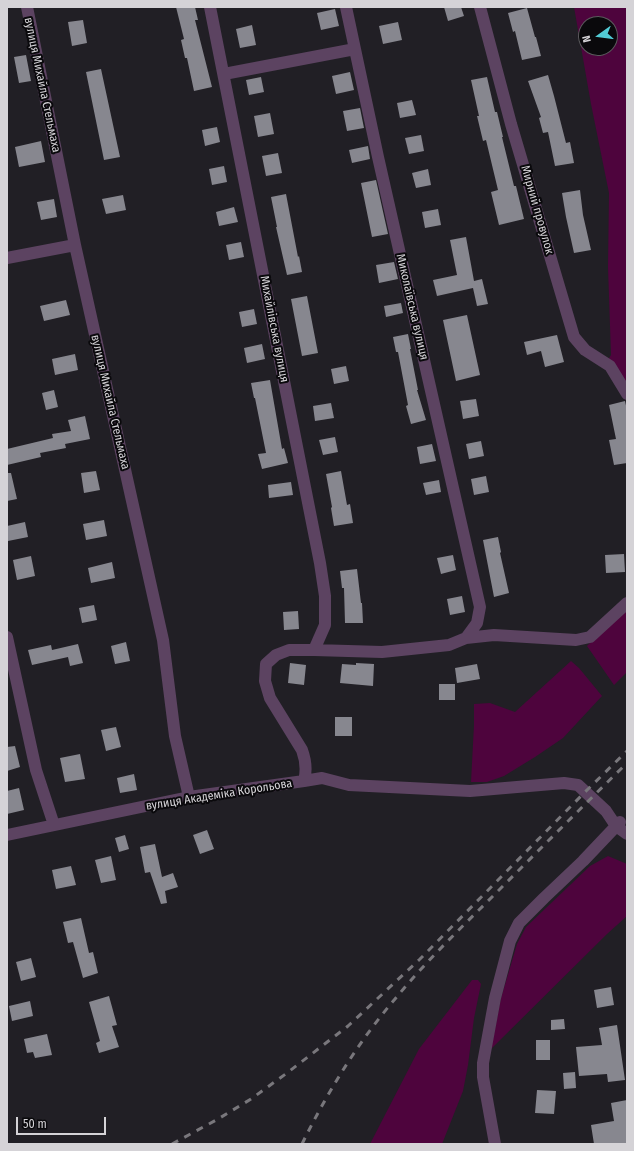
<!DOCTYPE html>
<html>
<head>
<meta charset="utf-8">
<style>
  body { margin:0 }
  #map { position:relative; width:634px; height:1151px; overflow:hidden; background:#211f25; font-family:"Fira Sans Condensed",sans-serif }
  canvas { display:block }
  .frame { position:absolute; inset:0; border:8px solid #d5d3d7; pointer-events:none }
  .north { position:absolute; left:578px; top:16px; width:40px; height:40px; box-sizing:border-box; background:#0a090c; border:1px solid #5b5a5d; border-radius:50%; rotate:256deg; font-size:11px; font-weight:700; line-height:16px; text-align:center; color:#d5d3d7 }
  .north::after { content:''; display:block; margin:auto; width:14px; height:18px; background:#52ccd6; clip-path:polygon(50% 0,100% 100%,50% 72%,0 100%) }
  .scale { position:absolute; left:16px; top:1117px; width:90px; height:18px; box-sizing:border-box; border:2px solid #d5d3d7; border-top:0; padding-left:5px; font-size:12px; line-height:14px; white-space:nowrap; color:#d5d3d7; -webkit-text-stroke:3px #0a090c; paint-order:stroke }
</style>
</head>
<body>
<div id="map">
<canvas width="634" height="1151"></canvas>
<div class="frame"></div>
<div class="north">N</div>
<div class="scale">50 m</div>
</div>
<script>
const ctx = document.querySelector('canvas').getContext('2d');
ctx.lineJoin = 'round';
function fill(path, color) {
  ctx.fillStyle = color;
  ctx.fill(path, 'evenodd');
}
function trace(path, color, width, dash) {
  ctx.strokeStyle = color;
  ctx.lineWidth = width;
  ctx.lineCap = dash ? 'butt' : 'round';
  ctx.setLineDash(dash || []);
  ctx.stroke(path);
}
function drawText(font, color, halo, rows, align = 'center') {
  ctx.font = font + ' "Fira Sans Condensed",sans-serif';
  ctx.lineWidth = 4;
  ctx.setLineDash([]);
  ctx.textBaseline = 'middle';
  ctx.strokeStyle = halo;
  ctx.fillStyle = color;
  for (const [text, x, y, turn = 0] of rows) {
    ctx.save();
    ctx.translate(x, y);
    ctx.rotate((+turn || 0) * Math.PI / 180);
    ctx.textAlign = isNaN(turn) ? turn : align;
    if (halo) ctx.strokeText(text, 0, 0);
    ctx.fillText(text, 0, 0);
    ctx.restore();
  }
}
fill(new Path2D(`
  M574,7H627V391L608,360L611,355L608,267L609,193L591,104ZM586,24H610V48H586Z
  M627,606V672L614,685L587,646Z
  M571,661L579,668L602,696L563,738L535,757L504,776L487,782H471L474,725V704L490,703L515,712Z
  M608,856L627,864V916L607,934L491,1049L501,998L517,944L526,927L590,866Z
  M472,980H478L481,984L474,1018L468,1065L463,1091L442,1144H370L419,1049Z`), '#4e043d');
fill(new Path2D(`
  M176,7H195L198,20H195L212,87L194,91L187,58H185L181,40L184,39Z
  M444,7H461L464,16L448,21Z
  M527,8L535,37H536L541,56L522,60L515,31L513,32L508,13Z
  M335,9L339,26L321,30L317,13Z
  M83,20L87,43L72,46L68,22Z
  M398,22L402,40L383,44L379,26Z
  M252,25L256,45L240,48L236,29Z
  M26,55L31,81L19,83L14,57Z
  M101,69L120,157L104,160L86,72Z
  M350,72L354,90L336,94L332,76Z
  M548,75L554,96L566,143L570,142L574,163L555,166L548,132L543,133L539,118L541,117L528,81Z
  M261,77L264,92L249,95L246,80Z
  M487,77L495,112H497L503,137H502L514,186H516L524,219L499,225L491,192L498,190L486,140L483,141L477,116H479L471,80Z
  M412,100L416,115L400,118L397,103Z
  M360,108L364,128L347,131L343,111Z
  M270,113L274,134L258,137L254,116Z
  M217,127L220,142L205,146L202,130Z
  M421,135L424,151L409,154L405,138Z
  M41,141L45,162L19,167L15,147Z
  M368,146L370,159L352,163L349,150Z
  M278,153L282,173L266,176L262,156Z
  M224,166L227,182L212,185L209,169Z
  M428,169L431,185L416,188L412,173Z
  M376,180L388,234L372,237L361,183Z
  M580,190L583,215L591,250L574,253L566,217L562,193Z
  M286,194L298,257L299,256L302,272L287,275L276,227H277L271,197Z
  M123,195L126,210L106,214L102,199Z
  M54,199L57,217L41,220L37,202Z
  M234,207L238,222L219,226L216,212Z
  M438,209L441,225L425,228L422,212Z
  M466,237L474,281L482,279L488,304L477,306L473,288L437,296L433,280L457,275L450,240Z
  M241,242L244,257L229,260L226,245Z
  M394,262L398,279L379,283L376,265Z
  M307,296L318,353L302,356L291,299Z
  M66,300L70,315L44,321L40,306Z
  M401,303L403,313L386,317L384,306Z
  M254,309L257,324L242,327L239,312Z
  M467,315L480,375L456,381L443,320Z
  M408,334L411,349H410L418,390H417L426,420L411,424L406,406L408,405L398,352H396L393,337Z
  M557,335L564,362L545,367L541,351L527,355L524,342Z
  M262,344L265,359L247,363L244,348Z
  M75,354L78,370L55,375L52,359Z
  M346,366L349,381L334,384L331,369Z
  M270,380L282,449L284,448L288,463L262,469L258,454L266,453L255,398H254L251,383Z
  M54,390L58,407L46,410L42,393Z
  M476,399L479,416L463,419L460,401Z
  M625,401L627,410V463L614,465L609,440L616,439L609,405Z
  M331,403L334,418L315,421L313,406Z
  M85,416L90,439L65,444L66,448L40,453L41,457L7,465V449L53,438L52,434L71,431L68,420Z
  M335,437L338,452L323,455L319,440Z
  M481,441L484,456L469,459L466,444Z
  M432,444L436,461L420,464L417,447Z
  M96,471L100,490L84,493L81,473Z
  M341,471L347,505L350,504L353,523L334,526L331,508L332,507L326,474Z
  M7,473H11L17,499L7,501Z
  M486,476L489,492L474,495L471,479Z
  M439,480L441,492L426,495L423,483Z
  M291,482L293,495L269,498L268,485Z
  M104,520L107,536L86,540L83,524Z
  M25,522L28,537L8,541L7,526Z
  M498,537L501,552L500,553L509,593L494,597L483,540Z
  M624,554L625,572L606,573L605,555Z
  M453,555L456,570L441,574L437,558Z
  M31,556L35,576L17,580L13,560Z
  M112,562L115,578L91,583L88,568Z
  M357,569L361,603H362L363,623H345L344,588H342L340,571Z
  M462,596L465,612L450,615L447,599Z
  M94,605L97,620L82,623L79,608Z
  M298,611L299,629L284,630L283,612Z
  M126,642L130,661L115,664L111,646Z
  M78,644L83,663L70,666L68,657L32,665L28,650L51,645L52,650Z
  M290,663L306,665L304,685L288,683Z
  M356,663L374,664L373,686L340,683L342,664L356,665Z
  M477,664L480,679L457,683L455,668Z
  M439,684H455V700H439Z
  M335,717H352V736H335Z
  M116,727L121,747L106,751L101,730Z
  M15,746L20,767L7,771V747Z
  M80,754L85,779L65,782L60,758Z
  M134,774L137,790L120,793L117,778Z
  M19,788L24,810L7,814V791Z
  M207,830L214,849L200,854L193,835Z
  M125,835L129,849L119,852L115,838Z
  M155,844L162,877L173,873L178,887L165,891L167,903L161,904L150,872L145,873L140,847Z
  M111,856L116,880L101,883L95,860Z
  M71,866L76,885L56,889L52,870Z
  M81,918L89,953L93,952L98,973L83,978L73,942L68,943L63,922Z
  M31,958L36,977L21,981L16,962Z
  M611,987L614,1005L597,1008L594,990Z
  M109,996L117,1025L112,1026L119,1047L99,1053L96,1043L100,1041L89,1002Z
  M30,1001L33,1016L12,1021L9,1006Z
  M564,1019L565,1029L551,1030V1020Z
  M617,1025L625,1080L608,1082L607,1074L579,1076L576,1047L602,1045L599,1028Z
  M47,1034L52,1055L35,1058L33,1052L27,1053L24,1039Z
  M536,1040H550V1060H536Z
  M575,1072L576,1088L564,1089L563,1073Z
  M537,1090L556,1091L554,1114L535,1113Z
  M627,1100V1144H594L591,1125L614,1121L611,1103Z`), '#87878f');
trace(new Path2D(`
  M27,7L75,245L163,640L175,736L189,797
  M210,7L320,563L325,596V625L314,650
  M480,7L511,124L574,337L585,350L610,366L627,394
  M224,74L355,49
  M7,258L75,245
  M7,637L36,770L54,825
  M466,638L494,635L576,640L590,637L627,603
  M304,781L322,778L349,785L470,791L564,783L578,785L606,811L616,826L627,834
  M7,835L189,797L304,781C307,770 306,761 302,750L270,698L265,681L266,664L276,655L289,650H314L382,652L449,645L466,638L477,623L480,607L378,157L346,7
  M495,1144L483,1077V1063L495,998L510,941L519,923L544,898L583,861L620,822`), '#5c4361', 12);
trace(new Path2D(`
  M172,1144L218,1119L251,1099L287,1073L348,1026L420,959L585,792L627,751
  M302,1144C327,1093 358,1042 395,999C427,960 464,925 500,889C542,847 584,805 627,763`), '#79777c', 3, [7, 7]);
drawText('12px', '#d5d3d7', '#0a090c', [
  ["вулиця Михайла Стельмаха",42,85,78],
  ["Мирний провулок",537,210,74],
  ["Миколаївська вулиця",412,307,77],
  ["Михайлівська вулиця",274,329,79],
  ["вулиця Михайла Стельмаха",110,402,77],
  ["вулиця Академіка Корольова",219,795,-9]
]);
</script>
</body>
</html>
